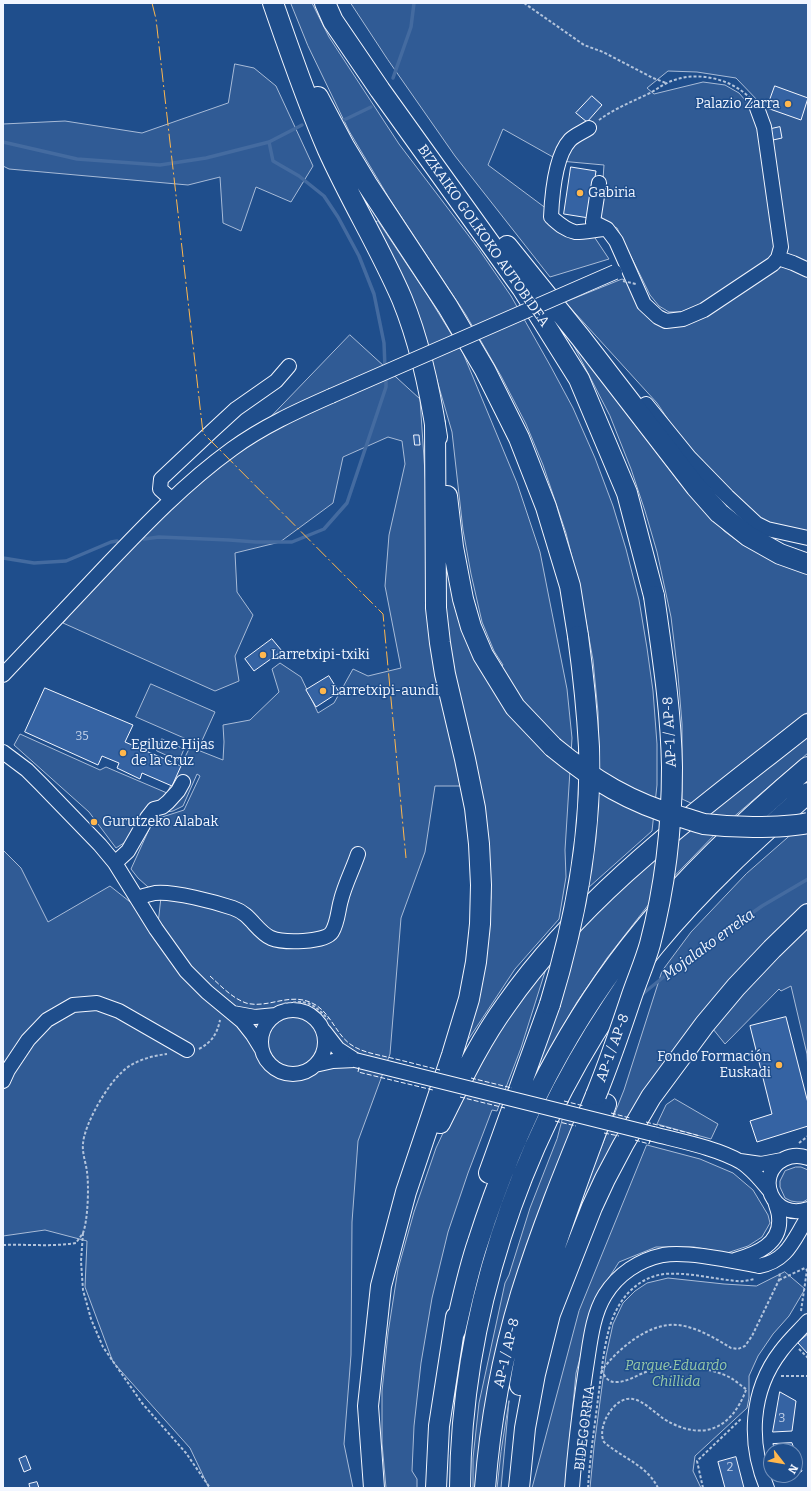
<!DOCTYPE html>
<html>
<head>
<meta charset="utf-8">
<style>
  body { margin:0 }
  #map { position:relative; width:811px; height:1491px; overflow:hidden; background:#1f4e8c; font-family:Bitter,serif }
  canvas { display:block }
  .frame { position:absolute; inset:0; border:4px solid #f2f6ff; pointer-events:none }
  .north { position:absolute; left:763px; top:1443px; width:40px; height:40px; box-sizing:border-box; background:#1f4e8c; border:1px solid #7391ba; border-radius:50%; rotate:121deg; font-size:11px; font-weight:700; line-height:16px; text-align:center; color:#f2f6ff }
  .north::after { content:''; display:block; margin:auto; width:14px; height:18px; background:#ffb74d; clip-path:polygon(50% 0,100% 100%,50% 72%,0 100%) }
</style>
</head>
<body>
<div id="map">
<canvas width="811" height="1491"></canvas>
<div class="frame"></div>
<div class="north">N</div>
</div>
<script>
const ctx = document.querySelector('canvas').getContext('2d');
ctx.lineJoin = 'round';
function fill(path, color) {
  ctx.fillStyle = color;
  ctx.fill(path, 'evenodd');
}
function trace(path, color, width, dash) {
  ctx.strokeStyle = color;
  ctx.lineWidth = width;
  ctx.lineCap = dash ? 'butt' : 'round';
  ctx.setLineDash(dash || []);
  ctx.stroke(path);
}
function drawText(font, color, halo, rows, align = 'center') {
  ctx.font = font + ' Bitter,serif';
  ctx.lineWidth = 3;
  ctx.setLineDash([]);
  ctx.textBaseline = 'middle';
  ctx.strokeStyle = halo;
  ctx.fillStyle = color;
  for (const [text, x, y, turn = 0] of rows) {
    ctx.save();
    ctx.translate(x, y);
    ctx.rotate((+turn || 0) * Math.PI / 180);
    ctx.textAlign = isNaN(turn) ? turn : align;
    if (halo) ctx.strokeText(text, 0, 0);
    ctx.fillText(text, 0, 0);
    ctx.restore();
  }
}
const built = new Path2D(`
  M291,3H312L329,37L399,144L478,248L511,296L551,367L573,408L595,458L613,506L626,549L639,600L647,648L653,691L657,744V785L652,831L588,888L597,805L599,759L598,712L593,660L581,594L566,533L543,465L526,424L501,376L466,315L389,198L349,131L308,46Z
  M351,3H808V534L768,525L692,455L657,403L565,302L622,279L633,283L654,320L695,319L781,267L786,250L760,103L736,78L697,72L668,71L647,88L654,94L703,82L725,85L739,93L752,108L760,131L776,240L772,261L711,301L686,312H669L659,306L650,295L617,228L600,221L604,165L560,161L503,129L488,165L559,218L591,232L609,259L550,277L455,156L388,60Z
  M235,64L254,68L276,86L313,166L291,202L256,187L241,231L223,223L220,177L188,185L9,169L3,166V124L65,121L142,133L228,103Z
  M378,221L428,296L463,353L517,483L540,552L567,689L572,738L565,850L566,877L559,919L515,969L464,1046L491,898L489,845L480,789L449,651L446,624L443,556L447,555L489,678L503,665L494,651L482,622L471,574L463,530L452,432L423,332L375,223Z
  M350,335L420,399L426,488L456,762L460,786H435L425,852L401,918L390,1054L358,1141L352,1222L351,1355L344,1444L353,1488H209L190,1448L113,1362L85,1287L87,1241L45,1230L3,1236V850L21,868L48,922L110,886L158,924L162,888L148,887L138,878L131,869L151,825L159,818L184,810L200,776L197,774L183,806L173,811L160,813L127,841L116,848L89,812L14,745L20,734L100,770L106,767L167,793L190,747L223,760L224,742L223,725L250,720L279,692L272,669L280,663L301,677L318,713L334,703L353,669L368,676L401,668L385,586L389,535L405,464L402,441L388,437L343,457L333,503L280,542L235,553L237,592L253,615L235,656L239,681L215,691L63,623L136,536L255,433Z
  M573,344L679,482L702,509L724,531L743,545L808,572V712L693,804L682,799V724L678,675L671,617L657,552L645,511L631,469L610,416Z
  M151,684L215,712L200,745L136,717Z
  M808,730V753L723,826L656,895L607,958L577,1002L532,1081L579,923Z
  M162,739L184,749L179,761L157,751Z
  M808,820V902L750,961L717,997L558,1269L593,1168L624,1090L662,971L691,932L746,874Z
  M808,925V1071L807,1054L791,986L781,991L779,989L725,1044L713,1029L763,971Z
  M549,959L521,1048L497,1111L492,1110L468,1173L448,1232L432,1298L421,1363L414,1426L412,1471L417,1479V1488H386L382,1443V1391L388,1333L398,1269L414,1212L436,1148L464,1088L483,1054Z
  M675,1099L718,1124L711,1139L657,1124L666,1105Z
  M564,1114L577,1119L478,1488H473V1458L479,1403L505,1283L509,1275L530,1208L557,1139Z
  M647,1145L700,1159L733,1173L753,1190L768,1215L770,1223L762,1237L748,1246L727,1253L694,1247H656L619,1262L596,1298L576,1373L565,1488H532L579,1311Z
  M796,1167H801L808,1170V1199L803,1202H797L791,1201L785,1198L780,1187V1181L785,1171Z
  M785,1272L805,1289L789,1316L773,1334L758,1356L749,1376V1398L747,1408L695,1456L693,1471L701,1488H590L594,1447L606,1356L613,1324L623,1303L635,1291L647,1283L668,1278L724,1284L756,1286Z
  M509,1401L501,1488H497L501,1452Z`);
fill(built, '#305b95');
trace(built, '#a8bbd7', 1);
trace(new Path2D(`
  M393,78L411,27L414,3
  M344,120L371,107
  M3,142L77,159L160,165L206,158L269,142L302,125
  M269,142L273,161L299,176L324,196L338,217L359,256L374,294L384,343L385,368
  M144,539L159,537L229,540L256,542H292L324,529L347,503L386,387V376
  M3,558L34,563L66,561L111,542L117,541
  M640,996L681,963L762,906L808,879`), '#446ba0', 3.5);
const building = new Path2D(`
  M775,86L808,98L801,120L767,108Z
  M592,96L602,105L587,122L576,113Z
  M780,127L782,138L773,140L771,129Z
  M571,167L596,171L589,218L564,214Z
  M414,435H419L420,445H415Z
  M272,639L282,651L254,671L245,659Z
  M329,676L339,692L316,707L306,690Z
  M45,688L133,725L125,742L181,766L172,786L142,773L140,779L117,768L119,763L102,756L98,765L25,732Z
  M786,1017L808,1103V1126L757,1142L750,1121L772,1114L750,1026Z
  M808,1334V1354L798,1343Z
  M780,1392L796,1401L792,1431L773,1432Z
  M792,1443L802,1471L785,1482L783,1475H795V1451H775L773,1444Z
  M26,1456L31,1469L24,1472L19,1459Z
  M736,1457L744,1488H725L718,1462Z
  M37,1482L39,1488H30L29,1484Z`);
fill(building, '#3563a3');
trace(building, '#f2f6ff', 1);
const minor = new Path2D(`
  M589,128C583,132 575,135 570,140C555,156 552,195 551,217C558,223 565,230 575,232C579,233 600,229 607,229
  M599,183L593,222L607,229L616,241L644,304L658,317L666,321L683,319L704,310L773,264L778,258L781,247L764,127L757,108
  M778,258L793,263L808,270
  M646,404L689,457L727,496L757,524L767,529L808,538
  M171,499L160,489L161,479L211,432L236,409L276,381L289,366
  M3,675C37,639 71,603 105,567C145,525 185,483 232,449C262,427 297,411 331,396
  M3,752L27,770L41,784L100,845L115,863L156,929L186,971L207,992L242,1021L253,1035L261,1048
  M115,863L128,851L147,818L154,809L162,807L168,802L178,791L183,782
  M138,898C143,896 150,894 155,893C174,891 215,902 233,908C251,914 256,931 271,938C283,943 325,943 332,932C338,922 338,910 341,900C345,884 353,869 358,854
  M261 1042a32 32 0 1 1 64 0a32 32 0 1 1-64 0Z
  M233,1013L255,1017L276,1015
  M324,1031L338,1049L355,1060
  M315,1065L333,1061L355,1060
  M3,1081L8,1070L28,1040L47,1020L73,1005L97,1003L119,1011L187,1050
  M653,1134C680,1141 717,1148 741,1162C752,1169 761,1180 769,1190
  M808,1158C800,1155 792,1155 784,1159C753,1175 773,1222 808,1209
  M740,1161L761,1164L782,1160
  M735,1260C756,1254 782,1244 779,1217C779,1212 776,1206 775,1201
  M572,1488C575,1448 580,1408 586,1368C590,1344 592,1316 605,1295C618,1274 639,1260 663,1255C689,1251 732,1261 759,1266C788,1261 794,1238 808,1217
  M767,1488C748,1443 750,1391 781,1351C789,1340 799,1331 808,1321`);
const highway = new Path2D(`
  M273,3C290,52 307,102 328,150C351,201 380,248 402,299C420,343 430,390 437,437
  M325,3L333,21L380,90L522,288L579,379L627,493L654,596
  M318,97L344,146L367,184L448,307L485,370L519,438L546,507L570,586L578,636
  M507,246L581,338L696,487L719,513L748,536L780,554L808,564
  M447,496L453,547L463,599L471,627L483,655L515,707L553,747
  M440,1123C460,1083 479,1042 506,1005C586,891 700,810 808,724
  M489,1173L550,1004
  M455,1331C462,1301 468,1271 478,1242C514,1129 568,1021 643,930C692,870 749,817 808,767
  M520,1385C535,1288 573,1196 606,1104
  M374,1488L368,1406L381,1286L406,1192L452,1055L469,999L476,962L480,924L481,885L479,844L475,808L465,759L445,674L440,643L436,608L435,423
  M436,1488L439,1426L456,1317
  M460,1488C461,1317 518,1148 612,1006C626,985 640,963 656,944C702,888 754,841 808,793
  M485,1488C490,1423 502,1357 521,1294C542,1226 569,1161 596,1095
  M519,1488L525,1428L535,1374L550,1314L592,1207L605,1179L623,1145L651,1097L705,1024L736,987L772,949L808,914`);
trace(minor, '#f2f6ff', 16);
trace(highway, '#f2f6ff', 22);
trace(new Path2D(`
  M524,3L584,45L603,52L653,78L666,83
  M599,120C614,109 631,102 648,94C655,91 660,86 667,83C693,70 729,77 750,98
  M283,1004C306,1000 311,1001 328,1019
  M199,1049C212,1042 217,1034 220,1020
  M799,1143L808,1136
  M83,1233L81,1261L83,1290L91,1319L103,1347L142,1403L186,1453L210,1488
  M3,1245C27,1244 52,1247 76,1243C78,1240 81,1236 83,1233C88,1220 89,1186 87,1172C86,1163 82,1153 83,1144C84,1125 107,1085 122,1072C133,1061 151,1056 167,1054
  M779,1280L805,1268L807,1270L801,1311
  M799,1349L808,1358
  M781,1376H808
  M746,1389C741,1386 736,1381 731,1378C708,1366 671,1363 646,1372C637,1375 627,1382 617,1382C609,1383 604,1377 602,1370C618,1349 649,1322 678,1325C696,1327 715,1338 731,1348L738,1349L745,1346L752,1336L779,1280L780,1272
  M588,1488C590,1456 595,1423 599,1391C602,1368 605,1331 616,1311C625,1292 642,1277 664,1274C689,1272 713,1279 737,1281C743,1282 749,1280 755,1279
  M658,1488C647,1465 622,1458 604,1442C596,1427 615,1395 633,1399C644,1401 655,1413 664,1419C702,1442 731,1430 746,1390
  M703,1488L697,1461L742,1418`), '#b3c4dc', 2, [3, 2]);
trace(minor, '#1f4e8c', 14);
trace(highway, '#1f4e8c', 20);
const minorBridge = new Path2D(`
  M331,396L615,272
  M355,1060L653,1134`);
const highwayBridge = new Path2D(`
  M553,747C593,780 631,803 681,817C689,819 696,822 704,824C720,826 737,827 753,827C771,827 790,827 808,823
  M550,1004C575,922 592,833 589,747C587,710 583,673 578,636
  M596,1095C609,1063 620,1031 631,998C637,980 645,962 650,944C665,887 672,826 672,767C671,709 662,653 654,596`);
trace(minorBridge, '#f2f6ff', 16, []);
trace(highwayBridge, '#f2f6ff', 22, []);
trace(new Path2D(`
  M623,281L636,284`), '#b3c4dc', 2, [3, 2]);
trace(minorBridge, '#1f4e8c', 14);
trace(highwayBridge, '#1f4e8c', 20);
trace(new Path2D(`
  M210,976C221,986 232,998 246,1003C268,1009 289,992 312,1003C330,1011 335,1033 350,1044C361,1052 375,1054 387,1057C405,1061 423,1066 440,1070
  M359,1067L358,1072L433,1090
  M471,1078L512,1088
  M460,1097L505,1108
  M564,1101L584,1106
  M611,1113L630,1118
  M555,1121L576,1126
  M646,1122L700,1136
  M604,1133L619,1136
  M635,1140L649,1144L650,1140`), '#f2f6ff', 1, [5, 2]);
trace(new Path2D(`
  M152,3L156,19L203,433L383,614L406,858`), '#ffb74d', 1, [14, 3, 2, 3]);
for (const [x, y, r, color] of [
  [788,104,4,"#ffb74d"],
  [580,193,4,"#ffb74d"],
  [263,655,4,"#ffb74d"],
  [323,691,4,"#ffb74d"],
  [123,753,4,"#ffb74d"],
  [94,822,4,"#ffb74d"],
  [779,1065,4,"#ffb74d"]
]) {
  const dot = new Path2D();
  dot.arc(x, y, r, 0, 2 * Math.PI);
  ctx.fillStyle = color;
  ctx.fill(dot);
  trace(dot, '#1f4e8c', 1.5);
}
drawText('12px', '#c3d1e8', null, [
  ["35",82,737],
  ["3",782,1419],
  ["2",730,1468]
]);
drawText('14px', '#f2f6ff', '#1f4e8c', [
  ["Palazio Zarra",780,104,"right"],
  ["Gabiria",588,193],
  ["Larretxipi-txiki",271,655],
  ["Larretxipi-aundi",331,691],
  ["Egiluze Hijas",131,745],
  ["de la Cruz",131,761],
  ["Gurutzeko Alabak",102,822],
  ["Fondo Formación",771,1057,"right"],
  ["Euskadi",771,1073,"right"]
], 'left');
drawText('14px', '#f2f6ff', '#1f4e8c', [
  ["BIZKAIKO GOLKOKO AUTOBIDEA",483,236,55],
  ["AP-1 / AP-8",670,732,-93],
  ["AP-1 / AP-8",613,1048,-70],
  ["AP-1 / AP-8",507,1353,-77],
  ["BIDEGORRIA",585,1428,-83]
]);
drawText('italic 14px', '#97c8a6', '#1f4e8c', [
  ["Parque Eduardo",676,1366],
  ["Chillida",676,1382]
]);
drawText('italic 15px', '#f2f6ff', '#1f4e8c', [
  ["Mojalako erreka",709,945,-36]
]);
</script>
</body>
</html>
